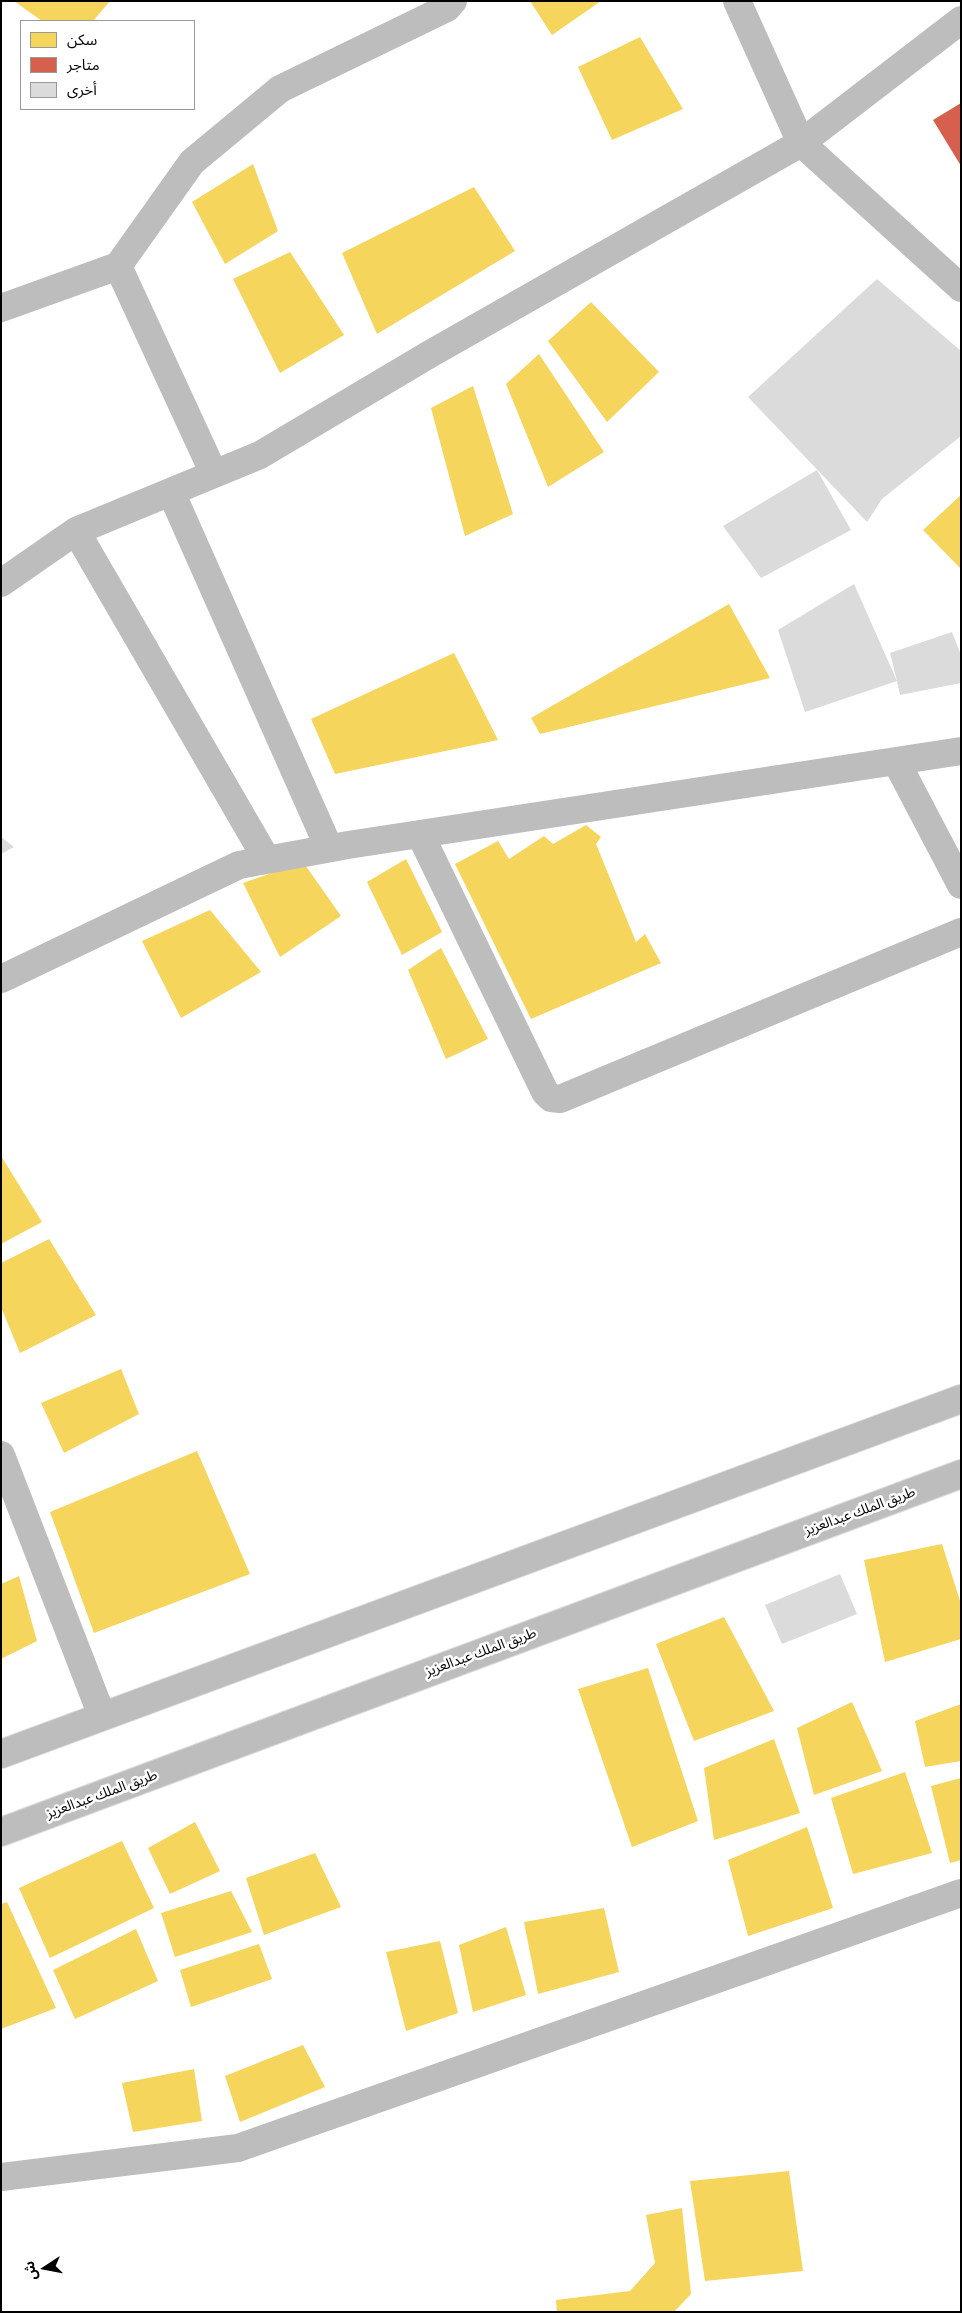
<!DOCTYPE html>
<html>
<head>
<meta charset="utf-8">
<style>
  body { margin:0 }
  #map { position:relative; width:962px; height:2313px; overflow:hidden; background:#fff; font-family:"Titillium Web","Noto Sans Arabic",sans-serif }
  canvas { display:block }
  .frame { position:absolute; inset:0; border:2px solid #000; pointer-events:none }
  .legend { position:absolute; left:20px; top:20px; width:175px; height:90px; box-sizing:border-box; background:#fff; border:1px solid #999; margin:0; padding:6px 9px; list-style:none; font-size:15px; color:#000 }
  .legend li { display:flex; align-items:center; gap:10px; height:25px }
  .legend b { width:25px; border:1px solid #999 }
  .north { position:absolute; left:20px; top:2243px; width:50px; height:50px; -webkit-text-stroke:4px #fff; paint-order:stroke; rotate:259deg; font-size:14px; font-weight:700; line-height:20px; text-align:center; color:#000 }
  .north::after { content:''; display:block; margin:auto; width:18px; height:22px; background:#000; clip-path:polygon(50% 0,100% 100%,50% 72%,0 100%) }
</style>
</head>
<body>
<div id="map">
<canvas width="962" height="2313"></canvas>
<div class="frame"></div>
<ul class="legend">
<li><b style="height:14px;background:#f6d55c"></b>سكن</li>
<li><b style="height:14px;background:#d6604d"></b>متاجر</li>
<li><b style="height:14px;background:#dbdbdb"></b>أخرى</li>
</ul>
<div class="north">ش</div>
</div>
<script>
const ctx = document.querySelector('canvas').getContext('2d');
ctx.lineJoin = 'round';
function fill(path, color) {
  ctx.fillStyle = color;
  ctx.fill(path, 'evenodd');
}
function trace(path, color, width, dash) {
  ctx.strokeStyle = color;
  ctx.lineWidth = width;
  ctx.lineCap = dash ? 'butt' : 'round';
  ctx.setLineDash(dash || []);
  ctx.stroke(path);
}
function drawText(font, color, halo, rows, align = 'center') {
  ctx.font = font + ' "Titillium Web","Noto Sans Arabic",sans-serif';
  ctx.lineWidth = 5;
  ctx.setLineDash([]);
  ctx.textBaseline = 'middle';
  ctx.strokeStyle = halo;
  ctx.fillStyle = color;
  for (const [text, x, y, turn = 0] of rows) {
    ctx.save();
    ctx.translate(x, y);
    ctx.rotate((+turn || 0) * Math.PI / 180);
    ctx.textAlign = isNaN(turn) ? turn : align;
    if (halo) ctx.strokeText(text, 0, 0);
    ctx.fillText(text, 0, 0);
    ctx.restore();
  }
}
fill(new Path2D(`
  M14,1H110L93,21H42Z
  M530,1H601L552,35Z
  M640,37L683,109L612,140L578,67Z
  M253,164L278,231L225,264L192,202Z
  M474,187L515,251L377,334L342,253Z
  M290,252L344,335L280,373L233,279Z
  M591,302L659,372L607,422L548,341Z
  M539,354L604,452L548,487L506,384Z
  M473,386L513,514L465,536L431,408Z
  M961,495V569L923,530Z
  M729,604L770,678L540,734L531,718Z
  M454,653L498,740L335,774L311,719Z
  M586,825L601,837L596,844L636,942L645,934L661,963L531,1019L455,864L498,841L509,859L544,836L553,844Z
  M406,859L442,932L402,955L367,882Z
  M303,862L341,916L280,957L243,883Z
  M210,910L261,972L181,1018L142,941Z
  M441,948L488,1039L446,1059L408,970Z
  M1,1156L42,1222L1,1244Z
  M49,1239L96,1315L20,1353L1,1307V1263Z
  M121,1369L139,1414L64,1453L41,1403Z
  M197,1451L250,1574L94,1633L50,1512Z
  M942,1544L961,1604V1639L885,1662L864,1560Z
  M19,1576L37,1641L1,1659V1584Z
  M724,1617L774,1711L694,1741L656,1644Z
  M648,1668L698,1821L632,1847L578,1689Z
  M852,1702L882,1771L814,1795L797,1728Z
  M961,1704V1761L925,1767L915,1721Z
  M774,1739L800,1813L714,1840L704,1768Z
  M905,1772L932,1853L853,1874L831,1798Z
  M961,1778V1860L950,1863L931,1786Z
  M195,1822L220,1871L170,1894L148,1848Z
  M807,1827L833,1908L748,1936L728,1860Z
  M122,1841L154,1908L50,1958L19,1888Z
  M315,1853L341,1907L264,1935L246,1878Z
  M231,1891L252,1932L175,1957L161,1913Z
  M7,1902L56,2008L1,2029V1904Z
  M604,1908L619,1972L538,1994L524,1922Z
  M506,1927L526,1995L473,2012L459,1945Z
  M136,1929L158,1981L75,2019L53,1970Z
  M440,1941L458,2013L406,2031L386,1952Z
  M259,1944L272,1979L191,2007L180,1970Z
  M303,2045L325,2087L240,2122L225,2076Z
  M194,2069L202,2121L133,2132L122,2083Z
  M789,2171L803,2271L705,2281L690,2181Z
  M682,2208L691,2294L674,2312H557L556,2300L630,2291L655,2263L646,2215Z`), '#f6d55c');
fill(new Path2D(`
  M961,103V166L933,120Z`), '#d6604d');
fill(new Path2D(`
  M877,279L961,351V436L882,499L867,522L748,397Z
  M817,470L851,530L761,578L723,526Z
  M854,584L897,681L890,653L952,632L961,655V683L900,695L897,681L805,712L778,630Z
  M1,837L14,847L1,854Z
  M840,1574L857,1614L782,1644L765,1605Z`), '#dbdbdb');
const primary = new Path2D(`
  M1,1754L961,1399
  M1,1832L961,1474`);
trace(primary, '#dbdbdb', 30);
trace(new Path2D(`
  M737,1L801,143L961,288
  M118,266L192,162L280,89L447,8L453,1
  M1,308L118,266L214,474
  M171,492L329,848
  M76,531L267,860
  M1,583L76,531L260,455L430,354L801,143L961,20
  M896,761L961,885
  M420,834L545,1092L551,1098L560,1099L961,932
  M1,979L239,865L348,845L961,751
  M1,1455L102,1716
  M1,2177L238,2148L961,1893`), '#bdbdbd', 28);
trace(primary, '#bdbdbd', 28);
drawText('14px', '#000', '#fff', [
  ["طريق الملك عبدالعزيز",860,1512,-20],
  ["طريق الملك عبدالعزيز",481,1653,-20],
  ["طريق الملك عبدالعزيز",102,1795,-20]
]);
</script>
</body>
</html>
